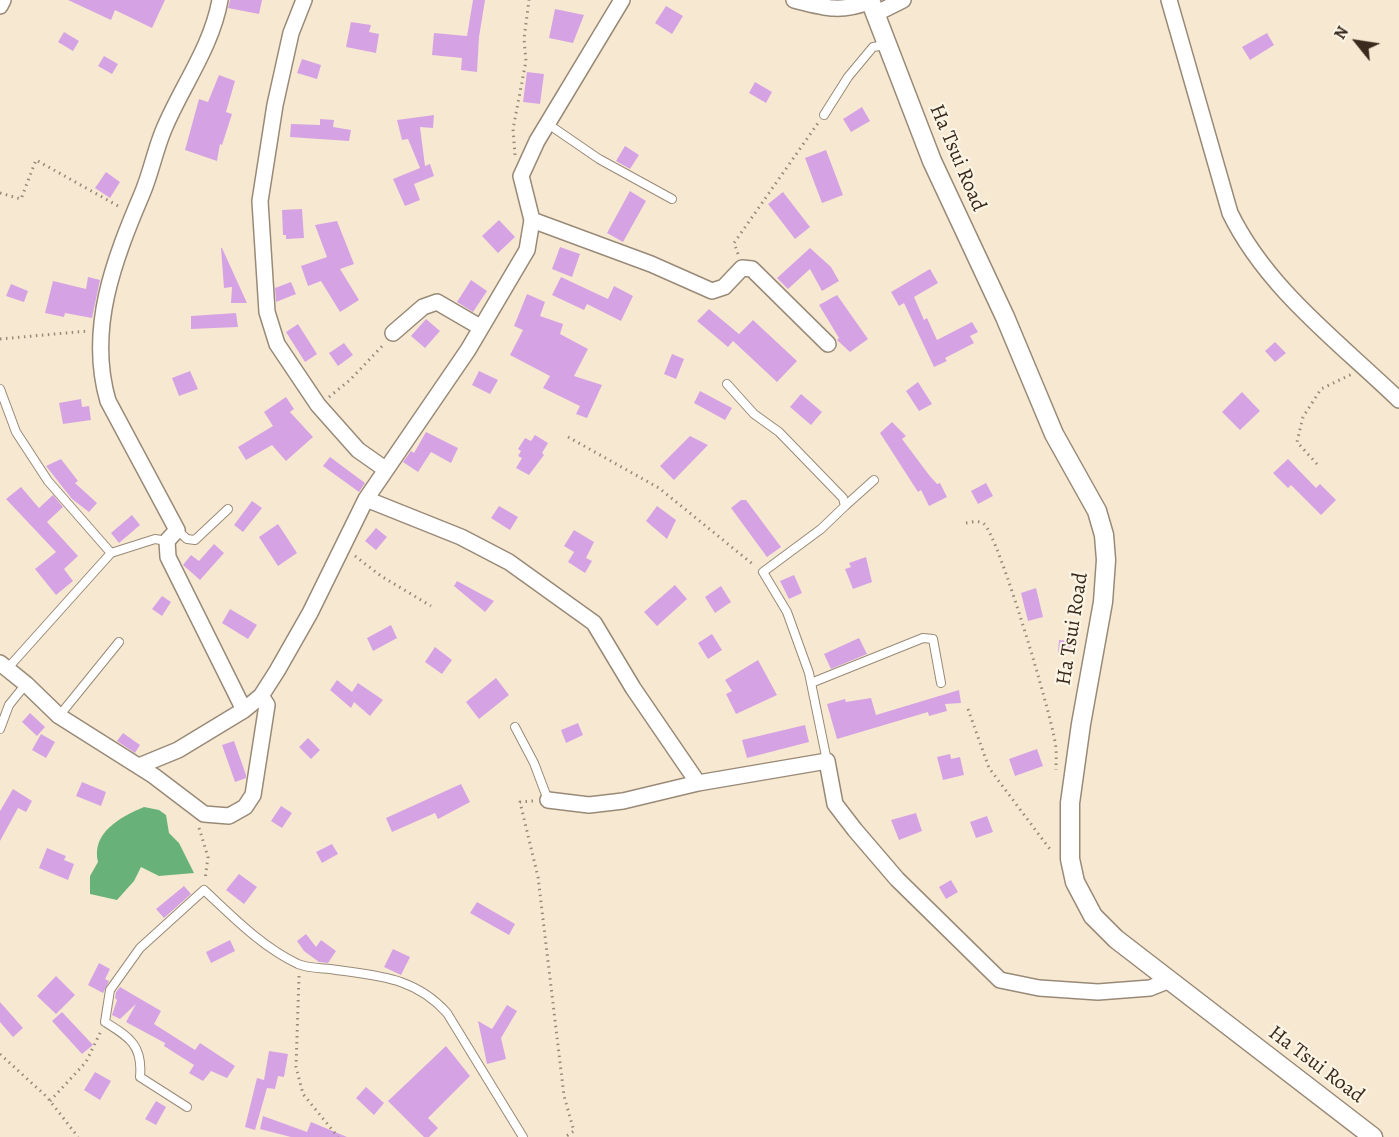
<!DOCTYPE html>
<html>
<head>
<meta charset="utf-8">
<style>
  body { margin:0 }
  #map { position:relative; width:1399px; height:1137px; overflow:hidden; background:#f7e9d1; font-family:Alegreya,serif }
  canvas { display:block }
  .north { position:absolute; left:1327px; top:12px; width:60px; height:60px; -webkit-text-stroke:4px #fcf5e5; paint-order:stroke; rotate:300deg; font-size:16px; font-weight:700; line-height:24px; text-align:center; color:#3b2a1e }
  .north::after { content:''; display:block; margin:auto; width:21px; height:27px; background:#3b2a1e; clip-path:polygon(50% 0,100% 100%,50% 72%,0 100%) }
</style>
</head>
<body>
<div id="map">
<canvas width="1399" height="1137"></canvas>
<div class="north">N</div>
</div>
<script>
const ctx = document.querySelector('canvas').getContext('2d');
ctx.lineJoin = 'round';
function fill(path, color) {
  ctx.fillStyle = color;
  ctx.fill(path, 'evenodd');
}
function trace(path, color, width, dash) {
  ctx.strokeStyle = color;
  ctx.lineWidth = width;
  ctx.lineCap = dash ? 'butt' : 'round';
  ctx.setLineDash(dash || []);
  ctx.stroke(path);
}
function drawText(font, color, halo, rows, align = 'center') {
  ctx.font = font + ' Alegreya,serif';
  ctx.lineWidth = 4.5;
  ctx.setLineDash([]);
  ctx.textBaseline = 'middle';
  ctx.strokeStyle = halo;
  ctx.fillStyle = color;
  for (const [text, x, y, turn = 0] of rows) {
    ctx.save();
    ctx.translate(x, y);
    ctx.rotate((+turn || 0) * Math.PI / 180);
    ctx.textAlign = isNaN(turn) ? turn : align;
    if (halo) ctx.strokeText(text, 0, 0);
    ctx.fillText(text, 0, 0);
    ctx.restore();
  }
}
fill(new Path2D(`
  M144,807L159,810L166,815L169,833L179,843L194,873L159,876L141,867L134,881L117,900L90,894V876L98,862C91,833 120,817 144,807Z`), '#68b27a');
fill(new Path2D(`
  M68,0H165L152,28L115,10L111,20Z
  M230,0H262L259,14L228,8Z
  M473,0H485L479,37L477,72L461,70L462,58L432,55L434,33L467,36Z
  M666,6L683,16L672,34L655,23Z
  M555,9L584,15L573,43L549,38Z
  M351,22L371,25L369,32L379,34L376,53L346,47Z
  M64,32L79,41L73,51L58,42Z
  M1267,33L1274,45L1250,60L1242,47Z
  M104,56L118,64L112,74L98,66Z
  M302,59L321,65L317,79L297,73Z
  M527,72L544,74L540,104L523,102Z
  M219,75L235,81L226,112L232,114L222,145L220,144L217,161L185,150L199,99L208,102Z
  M755,82L772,92L766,103L749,93Z
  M862,107L870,121L851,132L843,119Z
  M434,115L433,128L420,127L425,166L430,164L434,176L414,184L420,200L405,206L393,179L420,168L408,139L402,140L397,120Z
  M320,119L334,120L333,127L351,130L349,141L290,137L291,124L320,125Z
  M625,146L639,155L630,169L616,161Z
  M826,150L843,195L822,203L805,158Z
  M106,172L120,182L110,198L95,188Z
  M630,191L646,201L623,242L607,233Z
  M783,192L810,227L795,239L768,204Z
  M302,209L304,238L286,239V235H283L282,210Z
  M499,220L515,237L498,253L482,236Z
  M337,221L354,264L340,269L359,300L340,312L321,281L308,286L301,266L327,257L315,225Z
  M560,247L580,254L572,277L552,269Z
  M221,248H222L247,303H231L232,287L224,288Z
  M810,248L831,267L839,281L822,291L810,269L788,289L777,278Z
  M930,269L938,283L914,297L924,320L927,318L937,340L972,322L978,332L970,336L974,343L945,358L947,361L934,367L904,303L899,306L891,292Z
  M88,277L100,280L92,318L65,313L64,317L45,313L53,281L86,289Z
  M561,277L608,299L614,286L633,296L621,321L587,304L584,310L552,295Z
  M471,280L487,291L473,312L457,302Z
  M291,282L296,294L276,302L275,288Z
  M11,284L28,291L24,302L6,296Z
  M527,294L545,302L540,316L563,324L560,334L588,349L574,376L602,385L587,418L576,414L580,406L543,388L550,376L510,355L523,330L514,326Z
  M837,295L868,339L850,352L837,340L839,338L819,305Z
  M709,309L739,334L753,320L797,361L777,382L733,341L728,347L697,321Z
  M236,313L238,327L191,329V316Z
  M426,319L440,331L425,348L411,336Z
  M298,324L317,354L305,362L286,332Z
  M1275,342L1286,353L1275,362L1265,351Z
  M344,343L353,355L338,366L329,353Z
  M672,354L684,359L676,379L664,374Z
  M190,371L198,389L179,396L172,378Z
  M479,371L498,380L490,394L472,385Z
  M918,382L932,404L919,411L906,391Z
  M700,391L732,408L725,420L694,403Z
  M1242,392L1260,411L1240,430L1222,412Z
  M801,394L822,412L811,425L790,407Z
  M286,397L294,409L290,412L313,437L286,461L272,445L246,460L238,447L273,426L264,412Z
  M81,399L82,407L89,406L91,420L63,424L59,403Z
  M892,422L906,436L902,439L929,475L937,484L940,483L947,497L929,506L921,490L918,492L880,433Z
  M426,432L458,448L451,463L431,452L418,472L403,462L411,451L414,453Z
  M535,435L548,443L542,453L544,455L529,475L516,468L522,458L518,456L521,451L518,449L525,438L531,441Z
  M690,436L708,445L674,480L660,466Z
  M330,457L365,483L359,492L323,466Z
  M61,459L78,481L75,483L97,503L89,512L72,499L46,466Z
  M1288,459L1316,488L1320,484L1336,500L1321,515L1291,485L1288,488L1273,473Z
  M986,483L993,496L978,504L971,491Z
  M21,487L39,508L53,495L63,507L47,522L78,556L64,569L73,581L56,595L35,569L56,552L6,499Z
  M741,500H746L781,547L767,557L731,508Z
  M252,501L262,508L243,532L234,525Z
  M499,506L518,517L510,530L491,518Z
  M657,506L676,520L667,539L646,521Z
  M132,515L140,525L119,543L111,533Z
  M278,524L297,553L278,566L259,537Z
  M376,528L387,537L376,550L365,541Z
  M574,530L594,542L586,558L592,561L585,573L568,562L574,552L564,546Z
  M214,544L224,553L200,580L183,565L191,555L199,561Z
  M866,557L872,582L853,589L845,569L851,567L849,563Z
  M794,575L802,593L789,599L780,581Z
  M457,581L494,601L485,612L454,586Z
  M675,585L687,599L657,626L644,612Z
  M721,586L731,602L715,613L705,597Z
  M1036,588L1043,617L1028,621L1021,593Z
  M162,596L171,602L162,616L152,609Z
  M230,609L257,625L248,639L222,623Z
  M391,625L397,638L373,651L367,638Z
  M712,634L722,650L708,659L698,643Z
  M859,638L867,654L831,669L824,654Z
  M1059,640L1071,641L1070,653H1058Z
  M435,647L452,660L442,674L425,662Z
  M758,660L777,695L736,714L726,694L732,691L725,680Z
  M496,678L509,695L479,719L466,702Z
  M337,680L352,692L358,683L383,700L370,716L354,702L351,708L330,690Z
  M959,690L961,703L945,704L947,711L929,716L928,712L837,739L827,704L845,699L846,702L871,698L876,715Z
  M30,713L45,727L37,736L22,722Z
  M578,723L583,735L566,743L561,730Z
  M805,725L809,742L747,758L742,740Z
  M123,733L140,745L135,753L117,741Z
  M41,734L55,742L46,758L32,750Z
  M308,738L320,750L311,759L299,747Z
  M234,741L246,775V778L235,782L222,745Z
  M1037,749L1043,766L1015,776L1009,759Z
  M950,754L951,759L960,757L964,775L943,780L937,757Z
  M82,782L106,792L101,806L76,796Z
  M461,784L470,802L438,819L435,813L392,832L386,818Z
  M13,789L32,801L26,812L18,808L0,841V811Z
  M281,806L292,813L282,828L271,821Z
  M916,813L922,831L899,840L891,820Z
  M987,816L993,832L976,838L970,822Z
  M332,844L338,854L322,863L316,852Z
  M47,848L66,856L64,860L74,864L68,880L39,868Z
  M239,874L257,887L244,904L226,890Z
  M951,880L958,892L946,899L939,887Z
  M184,886L191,894L164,918L156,909Z
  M477,902L515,924L509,935L470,913Z
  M306,934L316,947L321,940L336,951L328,963L319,962L304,951L297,941Z
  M230,940L235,951L211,963L206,952Z
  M393,949L410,957L401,975L384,967Z
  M99,963L110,969L105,979L109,981L103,993L88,985Z
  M56,976L75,995L56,1014L37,996Z
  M120,987L161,1011L154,1024L195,1050L200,1043L235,1066L227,1078L211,1071L203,1081L189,1073L194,1065L164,1046L165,1043L126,1022L136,1004L120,1019L112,1015L117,1000L115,998L116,992Z
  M0,1002L23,1028L13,1037L0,1022Z
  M507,1005L517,1011L501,1038L506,1059L487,1064L478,1021L492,1029Z
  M62,1012L93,1045L82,1054L52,1021Z
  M446,1046L470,1076L428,1118L438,1128L429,1137H424L388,1101Z
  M269,1051L288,1054L284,1077L278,1076L275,1089L267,1088L255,1130L245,1127L257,1078L264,1080Z
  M95,1072L111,1081L100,1100L84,1090Z
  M366,1087L384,1103L374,1115L356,1098Z
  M156,1101L166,1107L156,1125L145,1119Z
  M263,1116L307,1132L311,1122L347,1137H291L260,1129Z`), '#d5a3e4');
const service = new Path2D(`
  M824,115L848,77L873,47L886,45
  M548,124L599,159L672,199
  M727,384L754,414L779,432L843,498L845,506L821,529L763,572L787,612L809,673L827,761
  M0,389L16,432L48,481L111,553
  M845,506L874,480
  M177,530L187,539L195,540L228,509
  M7,669L111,553L155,539L167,541
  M811,683L923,638L933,639L941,683
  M59,716L119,642
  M515,727L534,763L548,800
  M0,729L9,705L26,684
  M187,1107L140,1077C143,1045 129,1037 105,1022L110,990L140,948L204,890C233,917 262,947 298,964C307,968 320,968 330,969C376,976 414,976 447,1013L523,1137`);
const minor = new Path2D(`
  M220,0C212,46 182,86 164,129C155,150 151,173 142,194C114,260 87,329 108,401L177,530L167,541L168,557L244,710
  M304,0L291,33L275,105L260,201L267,312L277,344L318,405L358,450L385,469
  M794,0C825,8 840,13 871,1
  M1169,0L1230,213C1267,289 1339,342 1399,400
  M0,6L3,0
  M875,14L903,0
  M532,220L651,264L712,291L724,287L742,268L752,269L828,344
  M393,333L423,307L437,302L480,327
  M366,499L461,537L509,562L594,623L633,688L698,783
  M0,663L26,684L59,716L154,776L204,814L229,816L245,807L253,795L267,705L261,696
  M139,766L178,750L244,710L261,696L277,671L310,613L366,499L468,350L527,250L532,220L521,176L537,141L622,0
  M548,800L589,805L623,801L698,783L827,761L835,804L855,830L897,879L1000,980L1039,988L1098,992L1150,988L1170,980`);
const tertiary = new Path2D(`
  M870,0L932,161L1005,317L1054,434L1097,511L1104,535L1106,560L1103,602L1081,724L1070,803V859L1075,882L1093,916L1116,939L1373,1137`);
trace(service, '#998a78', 10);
trace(minor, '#998a78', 18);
trace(tertiary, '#998a78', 21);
trace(new Path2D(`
  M515,155L513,129L526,61L524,39L529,0
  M0,193L21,199L36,160L120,207
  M738,254L734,243L818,123
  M0,339L88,331
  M329,397L350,380L385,343
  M568,437L659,488L755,566
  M1317,464L1297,442L1303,417L1321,389L1352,374
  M966,523C972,522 979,520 984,524C999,537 1051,714 1055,742C1057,751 1056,761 1056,770
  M355,556L381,576L431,606
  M968,709L989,768L1052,852
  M533,801L520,802L538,877L564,1096L574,1131L565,1137
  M199,828L208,857L205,880
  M299,976L296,1067L303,1094L338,1137
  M0,1054L47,1097L78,1137
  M50,1101L86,1062L101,1031`), '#998a78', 3, [1.5, 4.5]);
trace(service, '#fff', 8);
trace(minor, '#fff', 15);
trace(tertiary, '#fff', 18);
drawText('21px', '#3b2a1e', '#fcf5e5', [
  ["Ha Tsui Road",957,158,67],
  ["Ha Tsui Road",1073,629,-81],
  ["Ha Tsui Road",1316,1065,37]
]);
</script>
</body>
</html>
